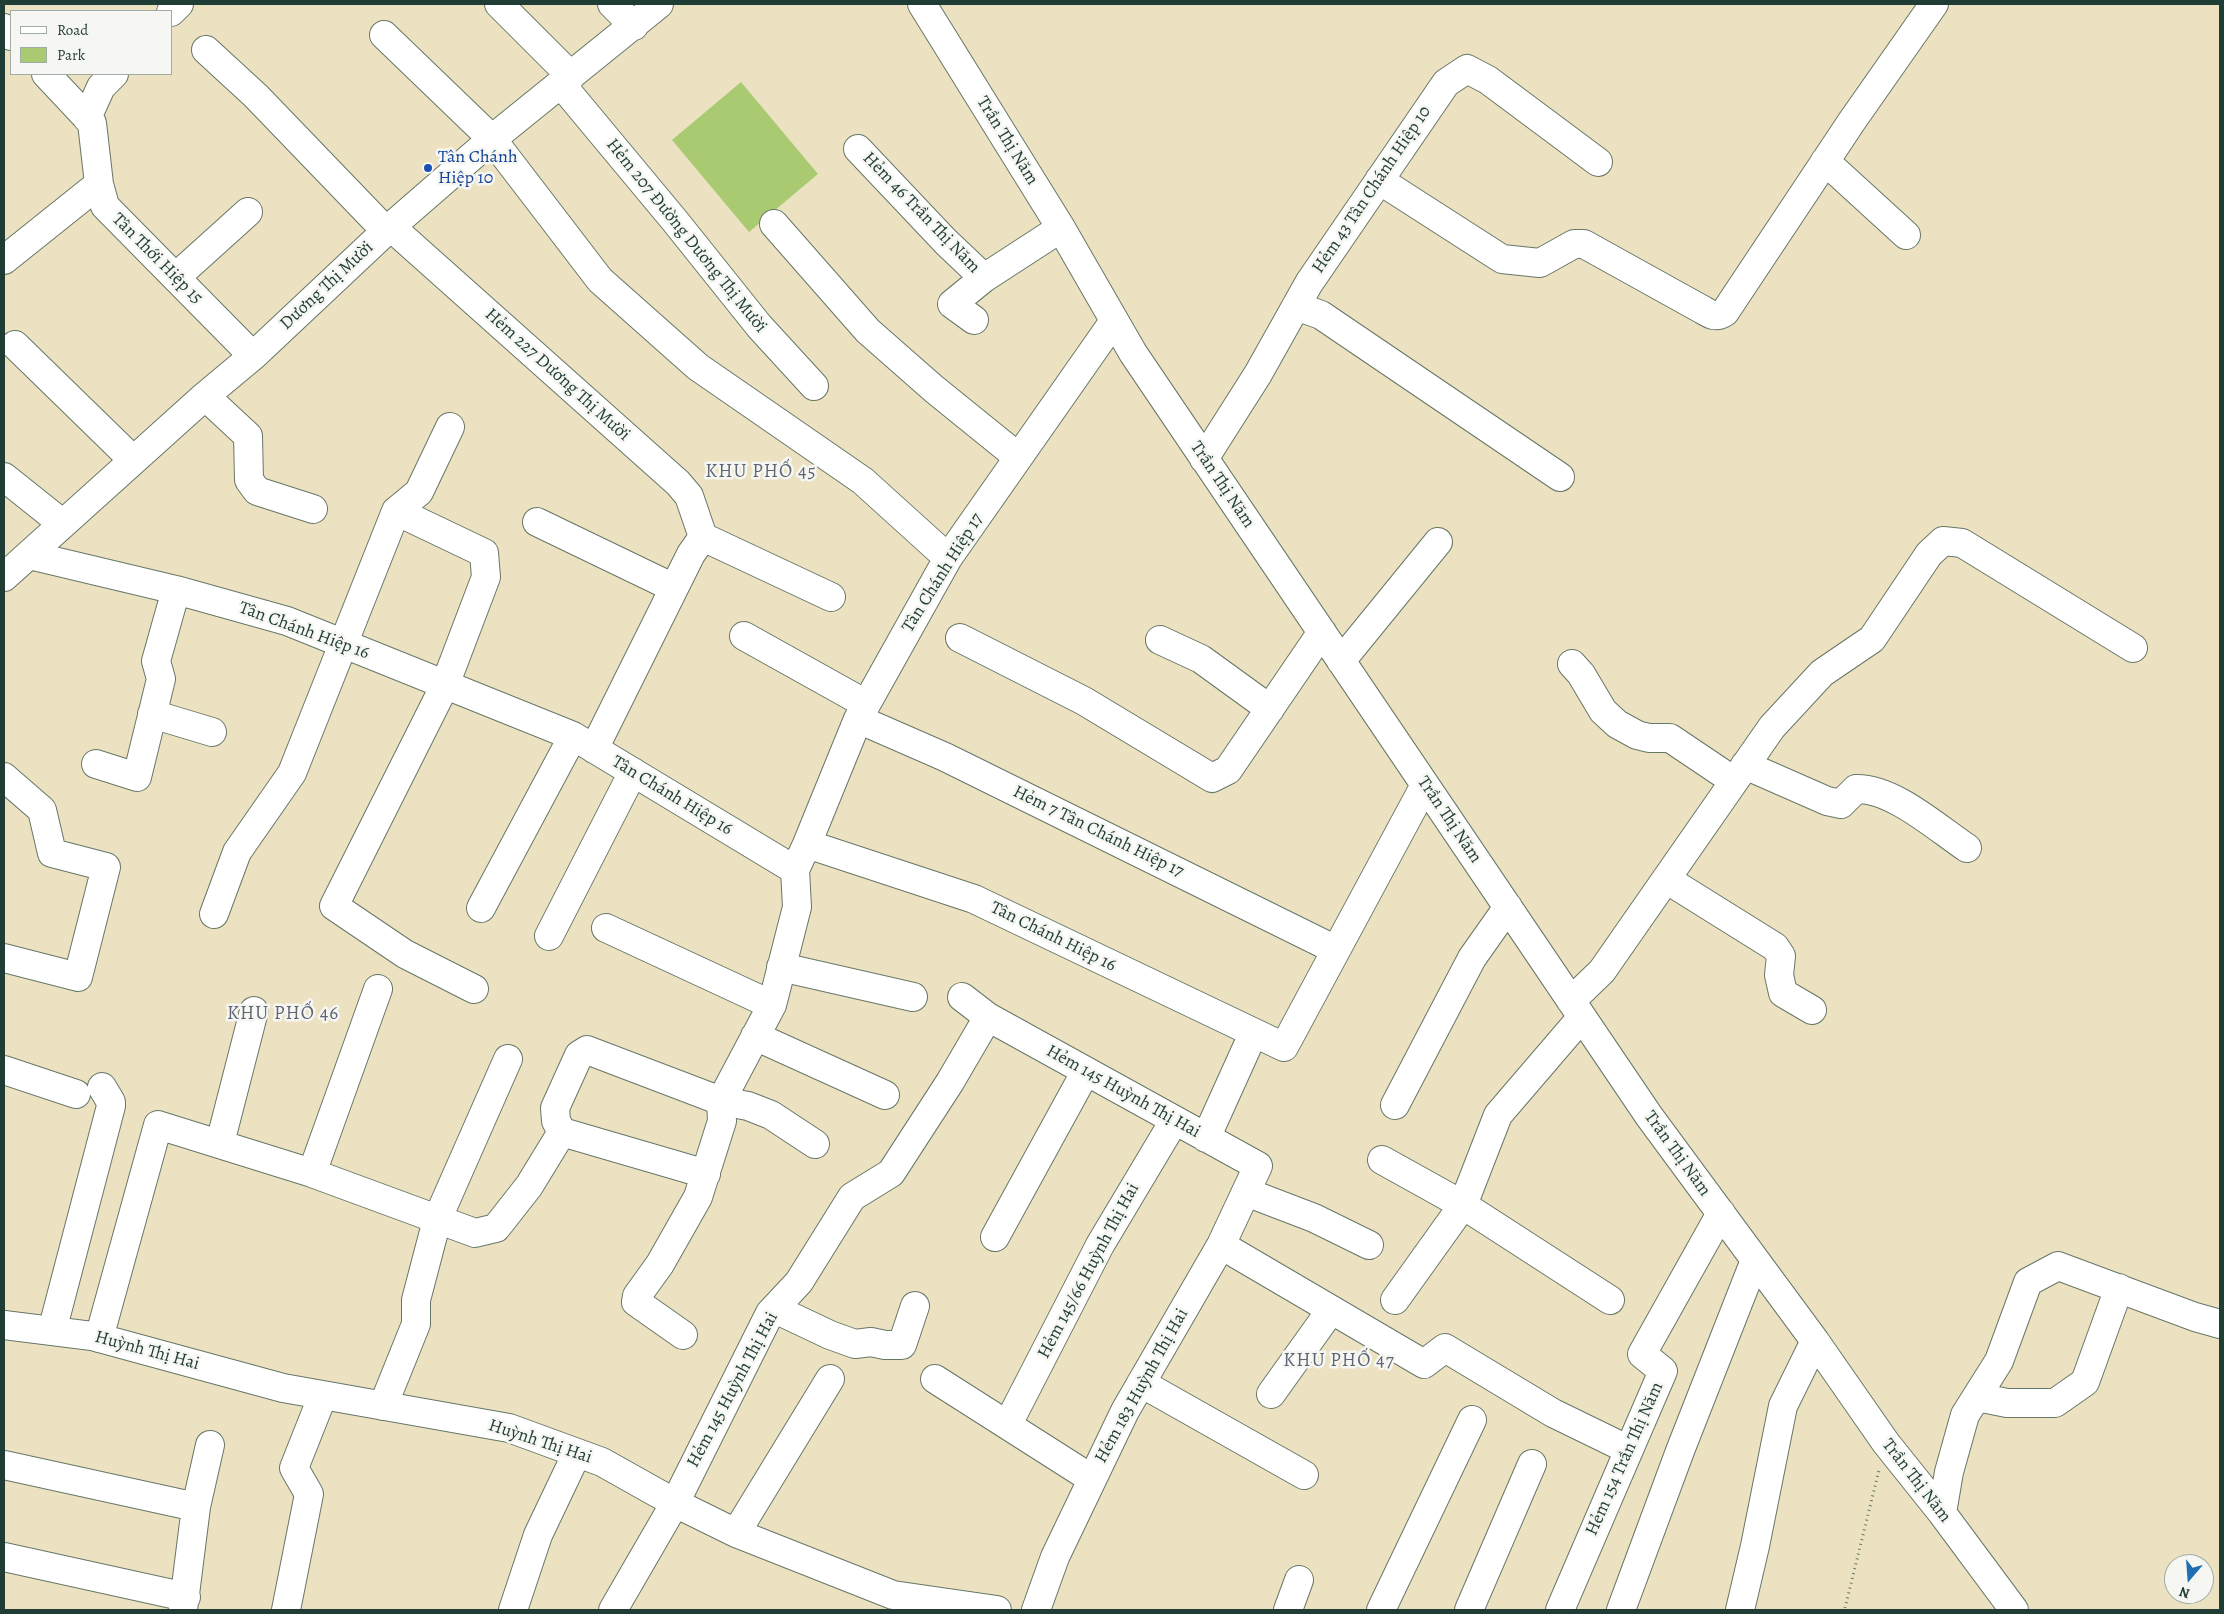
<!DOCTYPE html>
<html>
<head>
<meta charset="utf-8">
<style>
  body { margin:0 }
  #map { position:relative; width:2224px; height:1614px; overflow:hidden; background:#ece2c2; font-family:Alegreya,serif }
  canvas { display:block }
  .frame { position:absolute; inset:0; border:5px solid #1f3d34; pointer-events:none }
  .legend { position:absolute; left:10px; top:10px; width:162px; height:65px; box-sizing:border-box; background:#f6f6f2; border:1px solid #a0aca6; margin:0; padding:6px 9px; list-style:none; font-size:15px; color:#1f3d34 }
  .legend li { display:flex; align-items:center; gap:10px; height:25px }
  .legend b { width:25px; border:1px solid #a0aca6 }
  .north { position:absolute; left:2164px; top:1554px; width:50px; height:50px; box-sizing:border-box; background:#f6f6f2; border:1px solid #a0aca6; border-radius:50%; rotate:198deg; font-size:14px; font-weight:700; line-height:20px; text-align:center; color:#1f3d34 }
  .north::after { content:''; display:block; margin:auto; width:18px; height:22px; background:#1f6fb2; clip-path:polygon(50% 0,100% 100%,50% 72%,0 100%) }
</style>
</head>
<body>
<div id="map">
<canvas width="2224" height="1614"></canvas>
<div class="frame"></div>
<ul class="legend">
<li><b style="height:6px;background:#fff"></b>Road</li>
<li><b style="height:14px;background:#aaca72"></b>Park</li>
</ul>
<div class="north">N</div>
</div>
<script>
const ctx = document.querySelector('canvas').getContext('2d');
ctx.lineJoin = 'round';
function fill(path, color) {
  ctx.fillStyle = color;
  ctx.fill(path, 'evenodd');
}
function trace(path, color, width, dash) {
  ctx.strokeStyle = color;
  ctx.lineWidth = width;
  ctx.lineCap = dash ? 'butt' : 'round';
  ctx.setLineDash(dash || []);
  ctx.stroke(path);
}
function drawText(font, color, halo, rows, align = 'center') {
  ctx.font = font + ' Alegreya,serif';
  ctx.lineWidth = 5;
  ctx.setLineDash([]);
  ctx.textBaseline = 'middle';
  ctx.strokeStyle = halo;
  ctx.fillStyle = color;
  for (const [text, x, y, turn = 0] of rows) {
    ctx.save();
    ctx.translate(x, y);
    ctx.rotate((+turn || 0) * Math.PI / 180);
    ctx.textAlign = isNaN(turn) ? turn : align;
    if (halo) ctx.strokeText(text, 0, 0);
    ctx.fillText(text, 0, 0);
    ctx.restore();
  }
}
fill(new Path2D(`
  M741,82L818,174L749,232L672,140Z`), '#aaca72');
const minor = new Path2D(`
  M499,4L571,76
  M612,4L634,26
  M922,4L1061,228L1133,353L1649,1116L1815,1341L1886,1443L1942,1513L2014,1610
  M171,12L179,4
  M4,28L11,36
  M384,35L492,139L600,280L698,367L863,481L948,558
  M206,50L256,96L386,231
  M46,74L92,123L99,184L105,206L253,356
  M561,84L675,221L759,326L814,386
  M87,118L101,87L114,74
  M858,149L946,242L984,278
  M1825,161L1906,235
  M1379,180L1502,259L1540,263L1574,244H1584L1703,310C1711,315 1716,318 1725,312L1852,121L1934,4
  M774,224L868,331L934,389L1018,457
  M391,227L678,483L689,496L703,537
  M4,260L99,184
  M176,277L248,212
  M1296,306L1321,315L1560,477
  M974,320L952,304L984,278L1061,228
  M15,345L133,460
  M205,396L248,436L249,480L257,491L313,509
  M1204,459L1258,374L1309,283L1446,83L1467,69L1488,80L1598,162
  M4,477L63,524
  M396,511L484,553L486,577L445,685L334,906L405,954L474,989
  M537,522L674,588
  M29,555L176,590L287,621L573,736L795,870L807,844L974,899L1284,1047L1425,785
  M4,577L205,396L253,356L386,231L492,139L659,4
  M744,636L866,704
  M960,638L1084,701L1212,778L1228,770L1322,632
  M1160,640L1201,659L1270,709
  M1341,661L1438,542
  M1572,664L1581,674L1603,711L1617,724L1637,735L1649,738H1670L1734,781
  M152,714L212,732
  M858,719L945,757L1336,950
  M594,749L691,554L703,537L831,597
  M96,764L137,777L161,679L156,661L176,590
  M1745,765L1827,801L1841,804L1856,789C1893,788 1937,828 1967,848
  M4,777L42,810L52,853L106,867L78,977L4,958
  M807,844L858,719L948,558L1114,321
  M1666,879L1775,947L1781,956L1779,975L1783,993L1812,1010
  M481,908L573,736
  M214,914L237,852L292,773L396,511L419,492L450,427
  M606,928L772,1005
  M549,936L633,772
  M781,967L913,997
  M962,997L988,1017
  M1571,1001L1602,971L1772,727L1822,673L1872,639L1929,554L1943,541L1962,543L2133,648
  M1582,1017L1498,1115L1463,1205L1610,1300
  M755,1036L885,1095
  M4,1070L76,1094
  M1395,1105L1472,958L1508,907
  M562,1132L556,1121L555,1108L579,1055L587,1050L721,1101L772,1005L797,907L795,870
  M1206,1138L1253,1034
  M220,1143L254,1011
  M1382,1160L1463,1205L1395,1300
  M312,1173L378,989
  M1246,1192L1314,1218L1369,1245
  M995,1237L1086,1071
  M1221,1245L1424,1364L1445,1348L1553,1413L1629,1450
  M775,1309L830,1335L855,1344L871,1342L885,1345H902L915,1306
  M4,1325L92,1336L283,1388L509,1428L602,1462L675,1503L736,1533L893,1595L997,1610
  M52,1331L111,1106V1102L102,1087
  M683,1335L636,1302L637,1296L660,1264L698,1197L722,1121L721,1101L748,1106L771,1115L815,1144
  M99,1338L158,1125L312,1173L475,1233L496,1228L529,1186L562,1132L706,1174
  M935,1379L1092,1479
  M1141,1383L1304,1475
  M1271,1394L1331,1310
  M1977,1397L2007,1403H2055L2085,1382L2119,1288
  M383,1406L416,1324V1300L437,1220L508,1059
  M1008,1424L1100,1245L1174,1121
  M4,1465L196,1507
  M1942,1513L1949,1472L1965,1415L1999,1361L2028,1282L2058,1266L2195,1317L2220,1324
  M736,1533L830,1379
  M4,1557L186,1597
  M183,1610L196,1507L210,1445
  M286,1610L309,1494L294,1468L323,1395
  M513,1610L538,1535L577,1453
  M613,1610L675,1503L770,1313L799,1282L852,1197L891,1173L950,1082L988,1017L1258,1166L1221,1245L1125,1411L1055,1557L1036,1610
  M1288,1610L1299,1580
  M1381,1610L1472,1420
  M1469,1610L1532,1464
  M1560,1610L1663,1371L1642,1354L1721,1213
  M1621,1610L1680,1451L1755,1260
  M1740,1610L1755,1546L1783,1406L1815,1341`);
trace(minor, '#677766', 30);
trace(new Path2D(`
  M1845,1608L1879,1470`), '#677766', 3, [1, 4]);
trace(minor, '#fff', 28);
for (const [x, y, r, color] of [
  [428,168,5,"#1a4fb4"]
]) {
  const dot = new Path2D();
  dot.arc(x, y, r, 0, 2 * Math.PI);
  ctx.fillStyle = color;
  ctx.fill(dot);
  trace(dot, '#f6f6f2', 2);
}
drawText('18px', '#1f3d34', '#f6f6f2', [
  ["Trần Thị Năm",1007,141,58],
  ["Hẻm 43 Tân Chánh Hiệp 10",1372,190,-56],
  ["Hẻm 46 Trần Thị Năm",921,213,46],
  ["Hẻm 207 Đường Dương Thị Mười",686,236,51],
  ["Tân Thới Hiệp 15",157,259,45],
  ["Dương Thị Mười",327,286,-43],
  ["Hẻm 227 Dương Thị Mười",557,375,42],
  ["Trần Thị Năm",1222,485,56],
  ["Tân Chánh Hiệp 17",943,573,-58],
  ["Tân Chánh Hiệp 16",304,631,20],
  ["Tân Chánh Hiệp 16",672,796,31],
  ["Trần Thị Năm",1449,820,56],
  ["Hẻm 7 Tân Chánh Hiệp 17",1098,832,26],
  ["Tân Chánh Hiệp 16",1053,937,26],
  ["Hẻm 145 Huỳnh Thị Hai",1123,1092,29],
  ["Trần Thị Năm",1677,1154,54],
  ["Hẻm 145/66 Huỳnh Thị Hai",1089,1271,-62],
  ["Huỳnh Thị Hai",147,1351,15],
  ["Hẻm 183 Huỳnh Thị Hai",1142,1386,-61],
  ["Hẻm 145 Huỳnh Thị Hai",733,1390,-62],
  ["Huỳnh Thị Hai",540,1442,18],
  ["Hẻm 154 Trần Thị Năm",1625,1459,-66],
  ["Trần Thị Năm",1916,1481,52]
]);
drawText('18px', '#164399', '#f6f6f2', [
  ["Tân Chánh",438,158],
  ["Hiệp 10",438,179]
], 'left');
ctx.letterSpacing = '1px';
drawText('19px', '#5e6574', '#f6f6f2', [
  ["KHU PHỐ 45",761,472],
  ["KHU PHỐ 46",283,1014],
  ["KHU PHỐ 47",1339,1361]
]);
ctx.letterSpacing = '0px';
</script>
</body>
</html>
